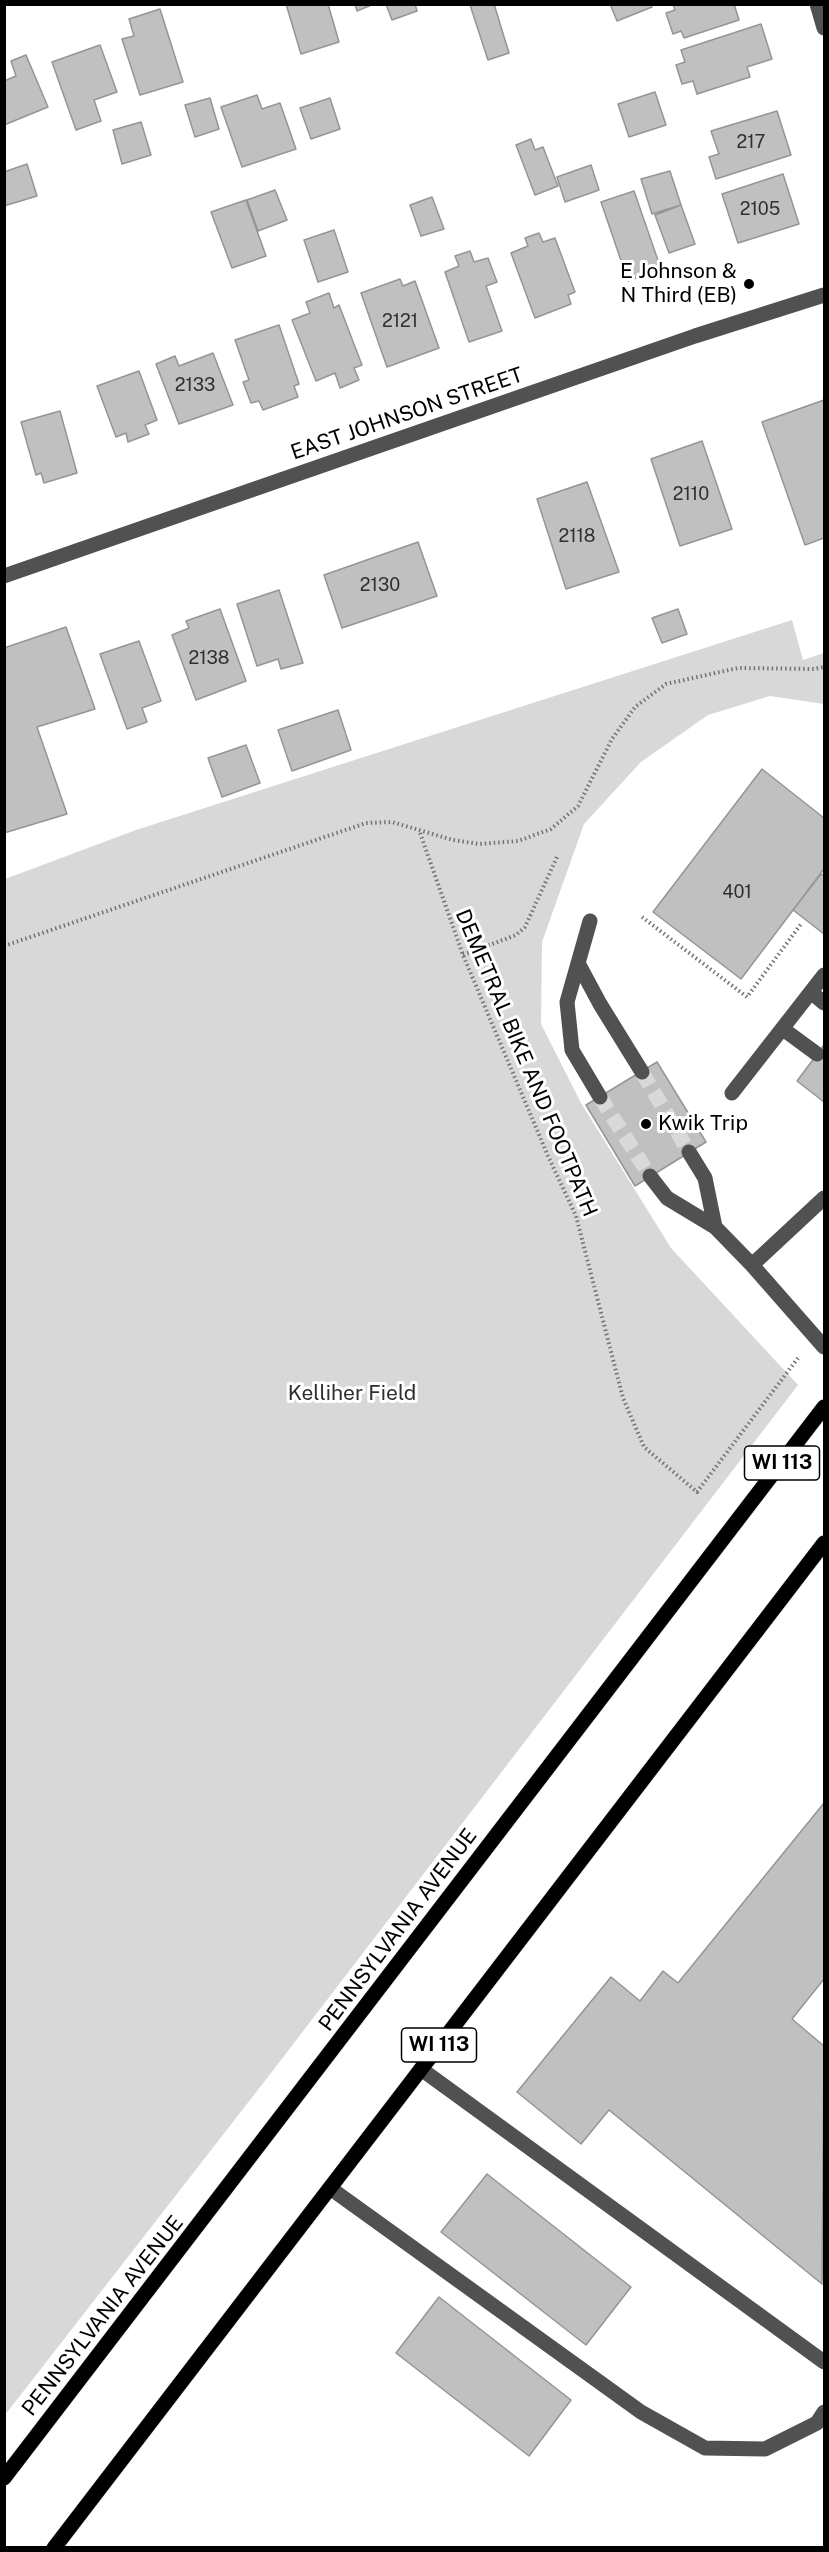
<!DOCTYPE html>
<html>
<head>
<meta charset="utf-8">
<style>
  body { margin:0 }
  #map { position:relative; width:829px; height:2552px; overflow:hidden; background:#fff; font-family:"Public Sans",sans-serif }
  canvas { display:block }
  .frame { position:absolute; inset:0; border:6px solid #000; pointer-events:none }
</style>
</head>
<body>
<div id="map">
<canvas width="829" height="2552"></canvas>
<div class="frame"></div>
</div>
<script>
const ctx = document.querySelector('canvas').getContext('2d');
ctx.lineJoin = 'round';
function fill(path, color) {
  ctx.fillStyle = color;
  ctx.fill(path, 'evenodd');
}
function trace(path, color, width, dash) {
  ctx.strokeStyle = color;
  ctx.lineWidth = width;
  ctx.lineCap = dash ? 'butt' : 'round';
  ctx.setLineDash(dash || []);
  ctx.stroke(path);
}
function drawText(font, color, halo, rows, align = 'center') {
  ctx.font = font + ' "Public Sans",sans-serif';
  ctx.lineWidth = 6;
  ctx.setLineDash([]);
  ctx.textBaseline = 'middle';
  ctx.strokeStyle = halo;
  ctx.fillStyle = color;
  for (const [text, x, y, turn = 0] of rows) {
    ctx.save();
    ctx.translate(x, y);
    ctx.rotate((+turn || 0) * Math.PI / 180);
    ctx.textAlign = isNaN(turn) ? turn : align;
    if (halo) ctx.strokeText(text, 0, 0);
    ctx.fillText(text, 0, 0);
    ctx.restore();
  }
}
fill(new Path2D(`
  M792,620L803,660L824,653V704L770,696L708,715L641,762L584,824L542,942L541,1024L581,1103L671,1248L798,1385L271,2073L5,2415V879L136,830Z`), '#d8d8d8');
const building = new Path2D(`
  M286,4H328L339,42L301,54Z
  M355,4H374L357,11Z
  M386,4H415L417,11L392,20Z
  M494,4L509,53L488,60L470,5Z
  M610,4H651L652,7L617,21Z
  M673,4H734L739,20L684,38L681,31L673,34L666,13L675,10Z
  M160,9L183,82L140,95L122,39L134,36L129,19Z
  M761,24L772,59L747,67L750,77L697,94L693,81L682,84L676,65L685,62L681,50Z
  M100,45L117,92L94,100L101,121L76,130L52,62Z
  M26,55L48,107L4,125V81L16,76L11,61Z
  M655,92L666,125L629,137L618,104Z
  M257,95L262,109L280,103L296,149L242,167L221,107Z
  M210,98L219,129L195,137L185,105Z
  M330,98L340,129L311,139L300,108Z
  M777,111L791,155L716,179L709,157L719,154L711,131Z
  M141,122L151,155L122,164L113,130Z
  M531,139L535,150L543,147L558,186L535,195L516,145Z
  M27,164L37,196L4,206V172Z
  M591,165L599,190L565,202L557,177Z
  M670,171L681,205L652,214L641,179Z
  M783,174L799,224L738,243L722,194Z
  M275,190L287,220L258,231L247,200Z
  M634,191L661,269L628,281L601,202Z
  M432,197L444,229L421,236L410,205Z
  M246,200L266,256L232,268L211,212Z
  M681,205L695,244L669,253L655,215Z
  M334,230L348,272L318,282L304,240Z
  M539,233L543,242L555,238L575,292L568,295L571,304L535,318L511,253L528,246L525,238Z
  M470,251L474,262L488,258L497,282L486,286L502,331L469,342L445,272L459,266L455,256Z
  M400,279L403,286L415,281L439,348L387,367L361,293Z
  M329,293L334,308L339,305L362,365L354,368L359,380L340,388L335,373L316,381L292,320L310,313L306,302Z
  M279,325L299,384L294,386L298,397L263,410L259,401L251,403L243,382L249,380L235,340Z
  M213,353L233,405L179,424L156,364L175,356L179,366Z
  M139,371L157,420L145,425L149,434L128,442L126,433L116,437L97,386Z
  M824,400V541V538L805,545L762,422Z
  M60,411L77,473L44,483L41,473L36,475L21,422Z
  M702,441L732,529L680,546L651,459Z
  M587,482L619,572L566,589L537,499Z
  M418,542L437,596L342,628L324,575Z
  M279,590L303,663L281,669L278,659L257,666L237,604Z
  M220,609L246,681L196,700L172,635L189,628L186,621Z
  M678,609L687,634L662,643L652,618Z
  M66,627L95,709L37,727L67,814L4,833V648Z
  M139,641L161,701L142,708L147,722L127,729L100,654Z
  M338,710L351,750L292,771L278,730Z
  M246,745L260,783L222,797L208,758Z
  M762,769L824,818V869L741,979L653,912Z
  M821,874L824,876V934L793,910Z
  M824,1045V1102L797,1081Z
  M657,1062L706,1142L635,1186L586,1105Z
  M824,1803V1979L792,2019L824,2046L822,2284L609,2110L581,2144L517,2092L611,1977L640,2001L663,1971L678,1983Z
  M487,2174L631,2287L586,2345L441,2232Z
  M439,2297L571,2400L529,2456L396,2353Z`);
fill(building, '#c0c0c0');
trace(building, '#959595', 1.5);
trace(new Path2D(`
  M642,1072L689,1152
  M600,1097L650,1176`), '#d9d9d9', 15, [15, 8]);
const major = new Path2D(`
  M4,2478L824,1407
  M54,2548L824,1543`);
trace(major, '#dbdbdb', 16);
trace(new Path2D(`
  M420,833L463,955L548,1156L576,1216L623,1398L644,1447L697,1492L798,1358
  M642,917L747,997L801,924
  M4,946L366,823L392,822L453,840L479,844L518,841L551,829L578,806L612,739L635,707L666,684L738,668L814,669L824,667
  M463,955L516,935L525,927L557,857`), '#737373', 4, [1.5, 3]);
trace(new Path2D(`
  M817,4L824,28
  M4,576L695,336L824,295
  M590,921L567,1002L572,1050L600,1097
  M578,963L600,1004L642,1072
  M811,992L824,1003
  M783,1029L817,1054
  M732,1093L824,975
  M689,1152L705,1178L715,1227L752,1265
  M650,1176L667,1198L715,1227
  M824,1198L752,1265L824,1347
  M421,2069L824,2362
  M330,2188L641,2412L705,2448L765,2449L817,2423L824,2412`), '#515151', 15);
trace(major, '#000', 15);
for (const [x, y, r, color] of [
  [749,284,6,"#000"],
  [646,1124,6,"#000"]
]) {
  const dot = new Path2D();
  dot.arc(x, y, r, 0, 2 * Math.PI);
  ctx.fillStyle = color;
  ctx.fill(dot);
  trace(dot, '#fff', 2);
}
drawText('18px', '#303030', null, [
  ["217",751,142],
  ["2105",760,209],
  ["2121",400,321],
  ["2133",195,385],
  ["2110",691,494],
  ["2118",577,536],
  ["2130",380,585],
  ["2138",209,658],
  ["401",737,892]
]);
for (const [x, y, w] of [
  [782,1463,75],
  [439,2045,75]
]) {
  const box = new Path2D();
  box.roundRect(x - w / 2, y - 17, w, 34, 4.5);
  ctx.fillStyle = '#fff';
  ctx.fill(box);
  trace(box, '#000', 1.5);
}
drawText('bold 20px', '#000', null, [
  ["WI 113",782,1463],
  ["WI 113",439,2045]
]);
drawText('21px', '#000', '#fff', [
  ["E Johnson &",737,272],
  ["N Third (EB)",737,296],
  ["Kwik Trip",658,1124,"left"]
], 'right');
drawText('21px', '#000', '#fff', [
  ["EAST JOHNSON STREET",407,414,-19],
  ["DEMETRAL BIKE AND FOOTPATH",526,1063,67],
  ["PENNSYLVANIA AVENUE",398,1930,-53],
  ["PENNSYLVANIA AVENUE",103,2316,-52]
]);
drawText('21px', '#2f2f2f', '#fff', [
  ["Kelliher Field",352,1394]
]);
</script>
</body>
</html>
